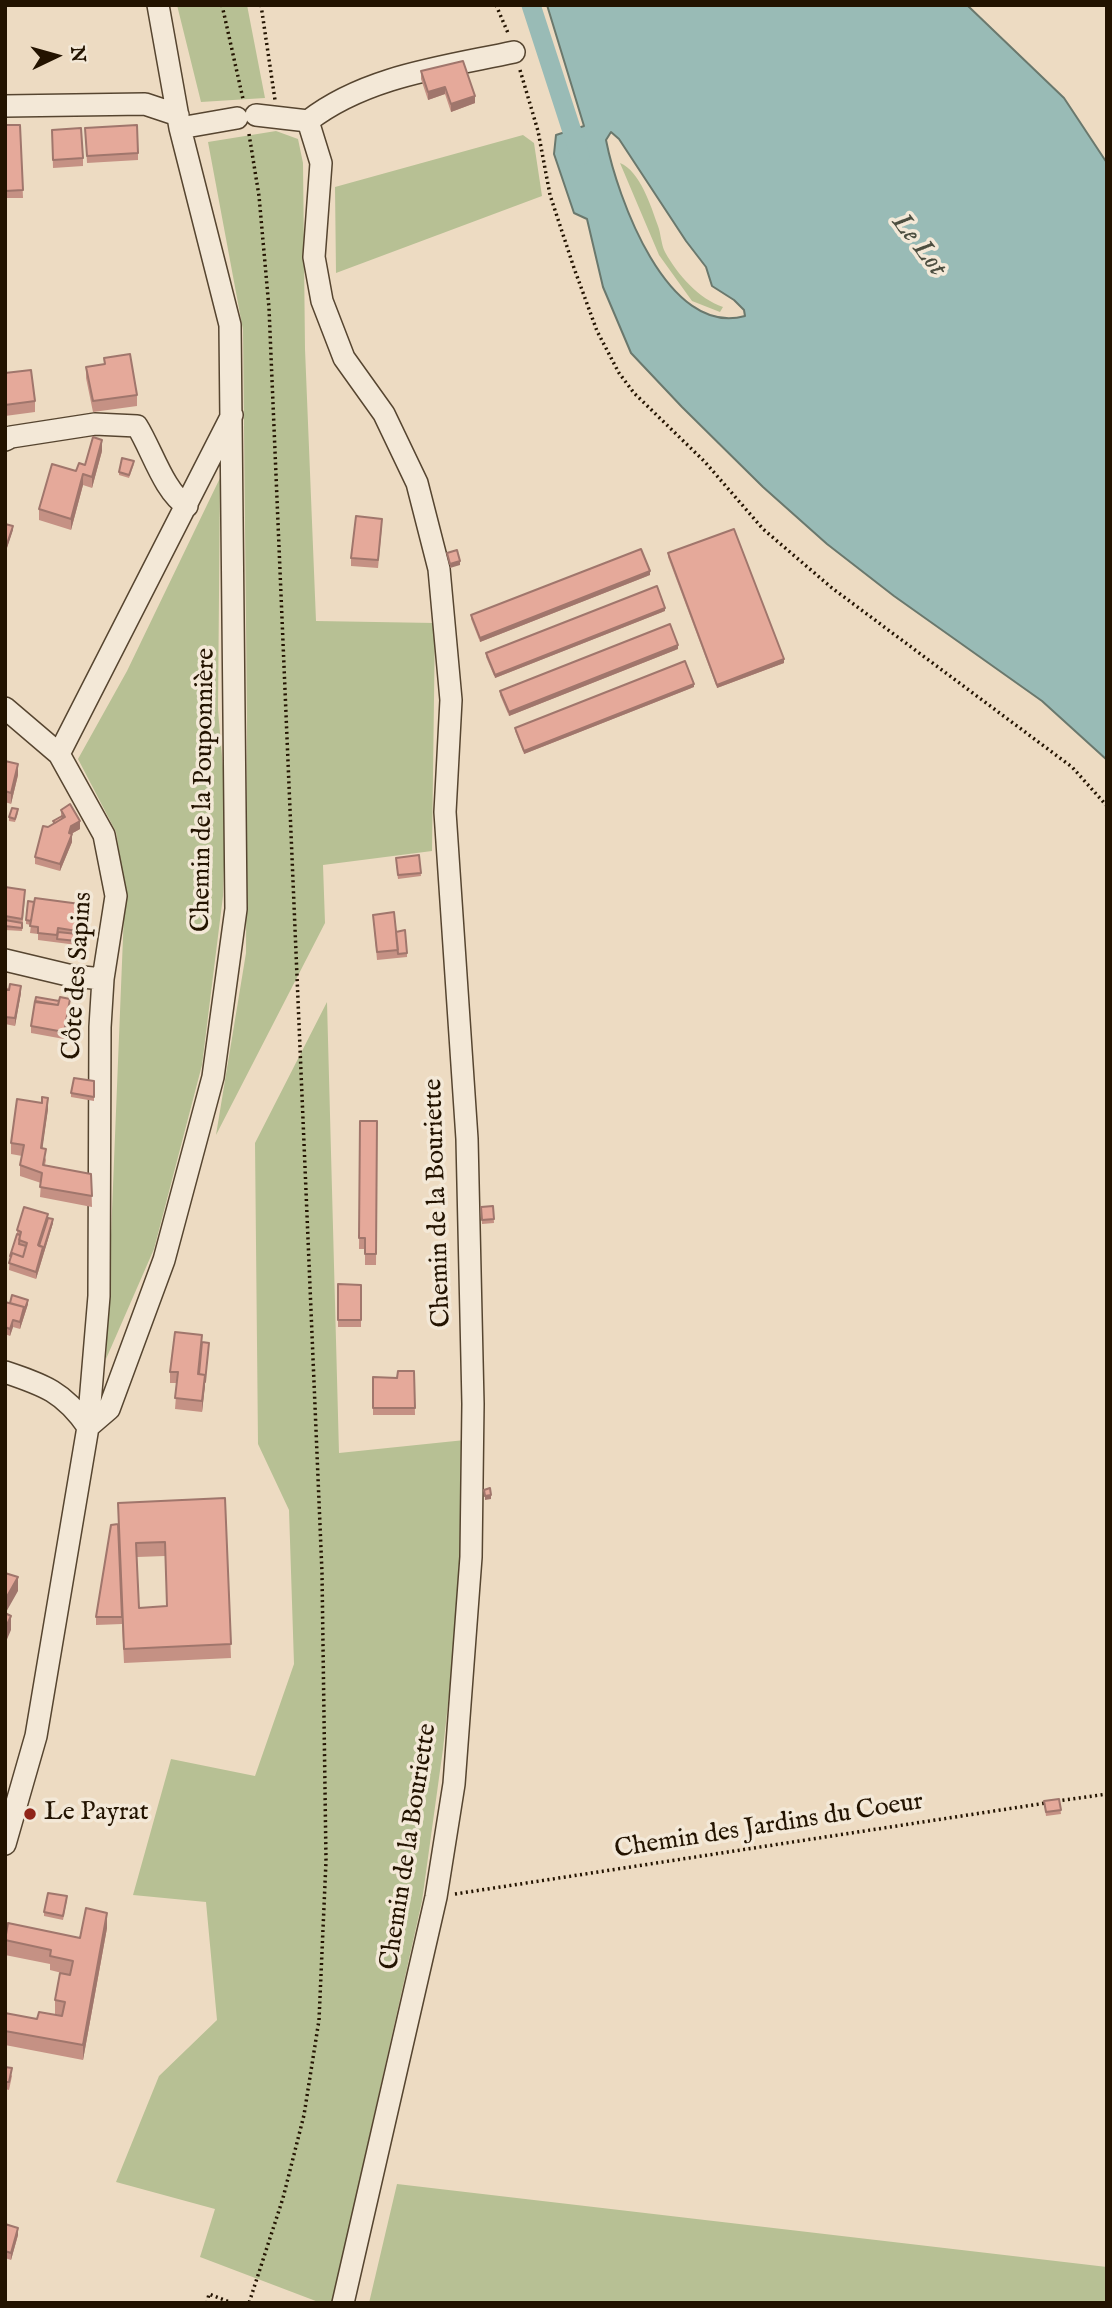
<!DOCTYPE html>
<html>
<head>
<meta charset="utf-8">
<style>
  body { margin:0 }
  #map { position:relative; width:1112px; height:2308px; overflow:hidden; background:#eddbc2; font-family:"IM FELL English",serif }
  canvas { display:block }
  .frame { position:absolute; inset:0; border:7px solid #231300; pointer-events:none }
  .north { position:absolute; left:21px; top:21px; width:70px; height:70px; -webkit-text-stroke:5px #f3e8d7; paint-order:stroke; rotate:85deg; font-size:19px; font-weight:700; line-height:28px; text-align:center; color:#231300 }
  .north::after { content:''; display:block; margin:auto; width:24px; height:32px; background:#231300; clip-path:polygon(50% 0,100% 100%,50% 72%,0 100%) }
</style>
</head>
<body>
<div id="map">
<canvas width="1112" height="2308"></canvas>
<div class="frame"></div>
<div class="north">N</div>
</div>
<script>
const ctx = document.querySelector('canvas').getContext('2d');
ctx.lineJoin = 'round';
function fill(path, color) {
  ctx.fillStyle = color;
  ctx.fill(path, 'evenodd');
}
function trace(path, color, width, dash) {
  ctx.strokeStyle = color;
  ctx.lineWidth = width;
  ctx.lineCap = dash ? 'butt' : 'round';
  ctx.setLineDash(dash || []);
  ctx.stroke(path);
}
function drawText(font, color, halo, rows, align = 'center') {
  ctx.font = font + ' "IM FELL English",serif';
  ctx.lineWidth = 7;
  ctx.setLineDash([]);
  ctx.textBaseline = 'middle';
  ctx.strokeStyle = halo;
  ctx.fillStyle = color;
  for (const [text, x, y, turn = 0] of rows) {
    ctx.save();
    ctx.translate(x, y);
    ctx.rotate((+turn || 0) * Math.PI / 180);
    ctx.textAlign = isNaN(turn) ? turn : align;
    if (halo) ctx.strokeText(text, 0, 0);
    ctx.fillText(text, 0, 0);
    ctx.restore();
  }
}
fill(new Path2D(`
  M177,5H247L265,98L201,102Z
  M276,131L298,139L303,163L305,349L316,621L435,623L432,851L323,865L325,923L216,1135L246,953L247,721L243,330L208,142Z
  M523,135L534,143L542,196L336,273L335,187Z
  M620,163C640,171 651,206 658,226C661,234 661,244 665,252C677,274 699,299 723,307L720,312L692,301L659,255Z
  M220,478L218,710L226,802L223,896L202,1065L154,1249L106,1359L125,888L116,832L78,759L127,671Z
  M327,1002L339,1453L465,1440L461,1586L443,1749L422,1901L332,2303H321L200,2257L215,2209L116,2182L159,2076L217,2020L206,1902L133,1895L171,1759L255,1776L294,1664L289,1510L258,1444L255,1143Z
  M397,2184L1107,2267V2303H369Z`), '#b7c094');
const water = new Path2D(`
  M547,5H967L1064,98L1107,163V760L1042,701L894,596L827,544L763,487L682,407L631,353L603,287L587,219L574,213L554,154L556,135L584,126ZM611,132L619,139L686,241L706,267L712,286L734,300L744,310L745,316C667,338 617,196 606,140Z`);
fill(water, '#99bbb6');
trace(water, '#6a786d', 2);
trace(new Path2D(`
  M531,5L580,156`), '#99bbb6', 19);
const minor = new Path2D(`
  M5,106L145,104L178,115
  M256,115L308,121C366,76 444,67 514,52
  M308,121L321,163L314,257L322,301L344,358L384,414L417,483L439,569L451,700L445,812L467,1139L473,1404L471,1557L454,1784L436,1897L343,2303
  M180,128L237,118
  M5,440L11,437L95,424L137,426C152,450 164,492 187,506
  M5,708L59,754
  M5,960L72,976L103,979
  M5,1372C44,1385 64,1392 88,1427
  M88,1427L109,1409L164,1260L213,1077L236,909L230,325L180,128L158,5
  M5,1844L36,1736L88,1427L99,1296L100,1027L103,979L116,896L104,835L59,754L232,415`);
trace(minor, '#564530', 24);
trace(new Path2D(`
  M222,5L243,99
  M261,5L275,100
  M496,5L508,33
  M520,70L538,131L550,195L574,268L597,331L619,373L634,393L705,462L763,529L832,588L1072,767L1107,806
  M249,134L259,196L269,308L322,1573L326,1861L319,2020L304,2115L283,2198L249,2303
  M1057,1801L1107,1794
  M455,1894L1046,1803
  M207,2303L209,2294L232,2303`), '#231300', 3.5, [2, 3.5]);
trace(minor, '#f3e8d7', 21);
fill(new Path2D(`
  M421,71L475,103L451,112L445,94L428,100L421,79Z
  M5,125H20L23,198H5Z
  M85,128L138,153V160L87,163Z
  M52,130L83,158V166L53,168Z
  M104,358L137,395V406L93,412L86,378V367L104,364Z
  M5,373L35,401V412L5,416Z
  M102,451L92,488L83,485L71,530L39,520V509L76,471L85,465Z
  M134,464L129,478L119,475V472Z
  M382,526L378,568L351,566V558Z
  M668,553L784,663L717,688L668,557Z
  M650,575L480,642L471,619V615Z
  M665,611L495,678L486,657V653Z
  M678,649L509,716L500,695V691Z
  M694,687L524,754L515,731V728Z
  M5,761L18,775L11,804L5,802Z
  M61,810L80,829L71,834L72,842L60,871L35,864V857L48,827L53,824V821L61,817Z
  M18,813L15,822L9,821V817Z
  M419,855L421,876L398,879L396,862Z
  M5,887L25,897L22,931L5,930Z
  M80,912L77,945L38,940V934L30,933L31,925L26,924V920Z
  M373,915L396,932L407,953V957L377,960Z
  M5,987L21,993L15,1026L5,1024Z
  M70,1007L68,1018L81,1024L78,1043L64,1041V1039L31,1033V1026Z
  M94,1081V1101L71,1097V1093Z
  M42,1103L48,1109L42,1148L46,1160L45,1165L91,1174L92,1207L40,1197L41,1183L20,1176V1165L22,1156L11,1154V1143Z
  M360,1121H377L376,1265H365V1249H359Z
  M493,1206L494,1223L482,1224L481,1207Z
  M48,1218L53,1223L36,1279L9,1270L10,1256L17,1235V1230Z
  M338,1284L361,1285V1327H338Z
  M5,1302L10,1303L28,1304L20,1329L13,1327L10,1336L5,1334Z
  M202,1342L209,1347L202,1412L175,1409L177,1383H170V1372Z
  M414,1371L415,1415H373V1377L397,1378Z
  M225,1498L231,1658L124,1663L122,1624L96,1625V1617L118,1525V1503ZM165,1556L167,1606L139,1608L137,1557Z
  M1059,1799L1061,1814L1046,1816L1044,1801Z
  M67,1900L63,1920L44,1916V1912Z
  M107,1928L83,2060L5,2045V2013L37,2019L62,2016L55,2014V2000L70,1975L50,1970V1964L5,1955V1934L80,1938Z
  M5,2067L12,2076L9,2090L5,2089Z
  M5,2224L18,2235L11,2260L5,2258Z`), '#c59184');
fill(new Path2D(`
  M445,87V94L428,100V92Z
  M475,96V103L451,112V104Z
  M102,440V451L92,488V477Z
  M83,474V485L71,530V519Z
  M13,526V530L5,554V550Z
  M460,561V565L450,568V564Z
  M650,571V575L480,642V638Z
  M665,608V611L495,678V675Z
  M678,645V649L509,716V712Z
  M784,659V663L717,688V685Z
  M694,684V687L524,754V751Z
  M18,764V775L11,804V793Z
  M80,821V829L71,834L69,833L71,826Z
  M72,834V842L60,871V864Z
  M21,986V993L15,1026V1018Z
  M48,1098V1109L41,1159V1148Z
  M53,1219V1223L36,1279V1272Z
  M28,1300V1304L20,1329V1322L24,1307Z
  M13,1320V1327L10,1336V1329Z
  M205,1375V1386L202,1412V1401Z
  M491,1495V1499L485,1500V1496Z
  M18,1577V1591L5,1614V1600Z
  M11,1616V1630L5,1644V1629Z
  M107,1913V1928L83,2060V2045Z
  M18,2228V2235L11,2260V2253Z`), '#a0766c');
const building = new Path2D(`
  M463,61L475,96L451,104L445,87L428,92L421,71Z
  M5,125H20L23,190L5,191Z
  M137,125L138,153L87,156L85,128Z
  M81,128L83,158L53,160L52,130Z
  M130,354L137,395L93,401L86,367L105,364L104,358Z
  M31,370L35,401L5,405V373Z
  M93,437L102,440L92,477L83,474L71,519L39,509L52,464L76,471L79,463L85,465Z
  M122,458L134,461L129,475L119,472Z
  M356,516L382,519L378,560L351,558Z
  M5,524L13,526L5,550Z
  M734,529L784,659L717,685L668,553Z
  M641,549L650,571L480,638L471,615Z
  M457,550L460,561L450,564L447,553Z
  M657,586L665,608L495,675L486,653Z
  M670,624L678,645L509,712L500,691Z
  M685,661L694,684L524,751L515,728Z
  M5,761L18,764L11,793L5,791Z
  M70,804L80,821L71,826L69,833L72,834L60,864L35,857L43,826L48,827L65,817L61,810Z
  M12,808L18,809L15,819L9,817Z
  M62,816L63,818L55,823L53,821Z
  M419,855L421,873L398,875L396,858Z
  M5,887L25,890L22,919L5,916Z
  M35,898L80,904L77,931L58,928L57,935L38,933V927L30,926Z
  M28,901L34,902L31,921L26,920Z
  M394,912L398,950L377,952L373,915Z
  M5,920L22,923V928L5,926Z
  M405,930L407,953L398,954L396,932Z
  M58,932L77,934V941L57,939Z
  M10,984L21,986L15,1018L5,1017V990H9Z
  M36,997L59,1001L58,1005L35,1002Z
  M60,997L70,999L64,1032L31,1026L35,1001L58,1005Z
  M67,1018L81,1020L78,1039L64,1037Z
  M74,1078L94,1081V1097L71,1093Z
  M42,1097L48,1098L41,1148L46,1149L43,1165L91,1174L92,1196L40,1187L42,1173L20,1165L24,1145L11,1143L17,1099L42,1103Z
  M360,1121H377L376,1254H365V1238H359Z
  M493,1206L494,1219L482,1220L481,1207Z
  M24,1207L48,1214L38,1245L43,1247L36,1272L9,1263L12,1253L23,1257L27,1243L19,1240L21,1232L17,1230Z
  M48,1218L53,1219L43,1251V1247L39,1246Z
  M17,1234L20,1235L19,1244L26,1246L23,1257L12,1253L11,1257L10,1256Z
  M338,1284L361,1285V1320H338Z
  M12,1295L28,1300L24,1311V1307L10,1303Z
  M5,1302L24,1307L20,1322L13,1320L10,1329L5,1327Z
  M175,1332L202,1335L198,1374L205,1375L202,1401L175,1398L178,1372H170Z
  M202,1342L209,1343L205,1382V1375L199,1374Z
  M398,1371H414L415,1408H373V1377L397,1378Z
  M490,1488L491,1495L485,1496L484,1490Z
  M225,1498L231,1644L124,1649L118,1503ZM165,1542L167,1606L139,1608L136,1543Z
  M118,1524L122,1617H96L111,1525Z
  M5,1573L18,1577L5,1600Z
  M5,1613L11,1616L5,1629Z
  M1059,1799L1061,1810L1046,1812L1044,1801Z
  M48,1893L67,1896L63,1916L44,1912Z
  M86,1908L107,1913L83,2045L5,2031V2013L37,2019L39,2012L62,2016L65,2002L55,2000L60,1973L70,1975L73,1961L50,1956L51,1950L5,1940L8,1923L80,1938Z
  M5,2067L12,2068L9,2082H5Z
  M5,2224L18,2228L11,2253L5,2251Z`);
fill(building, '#e5a99a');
trace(building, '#a0766c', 2);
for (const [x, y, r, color] of [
  [30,1814,7,"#8f2418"]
]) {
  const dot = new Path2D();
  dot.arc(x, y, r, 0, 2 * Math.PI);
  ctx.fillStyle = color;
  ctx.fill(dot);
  trace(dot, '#f3e8d7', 2.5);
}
drawText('26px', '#231300', '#f3e8d7', [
  ["Chemin de la Pouponnière",205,790,-89],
  ["Côte des Sapins",79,976,-86],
  ["Chemin de la Bouriette",439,1203,-92],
  ["Chemin des Jardins du Coeur",769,1827,-9],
  ["Chemin de la Bouriette",410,1847,-81]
]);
drawText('26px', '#231300', '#f3e8d7', [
  ["Le Payrat",44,1814]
], 'left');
drawText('italic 28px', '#4c4e40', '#f3e8d7', [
  ["Le Lot",918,246,52]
]);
</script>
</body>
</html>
